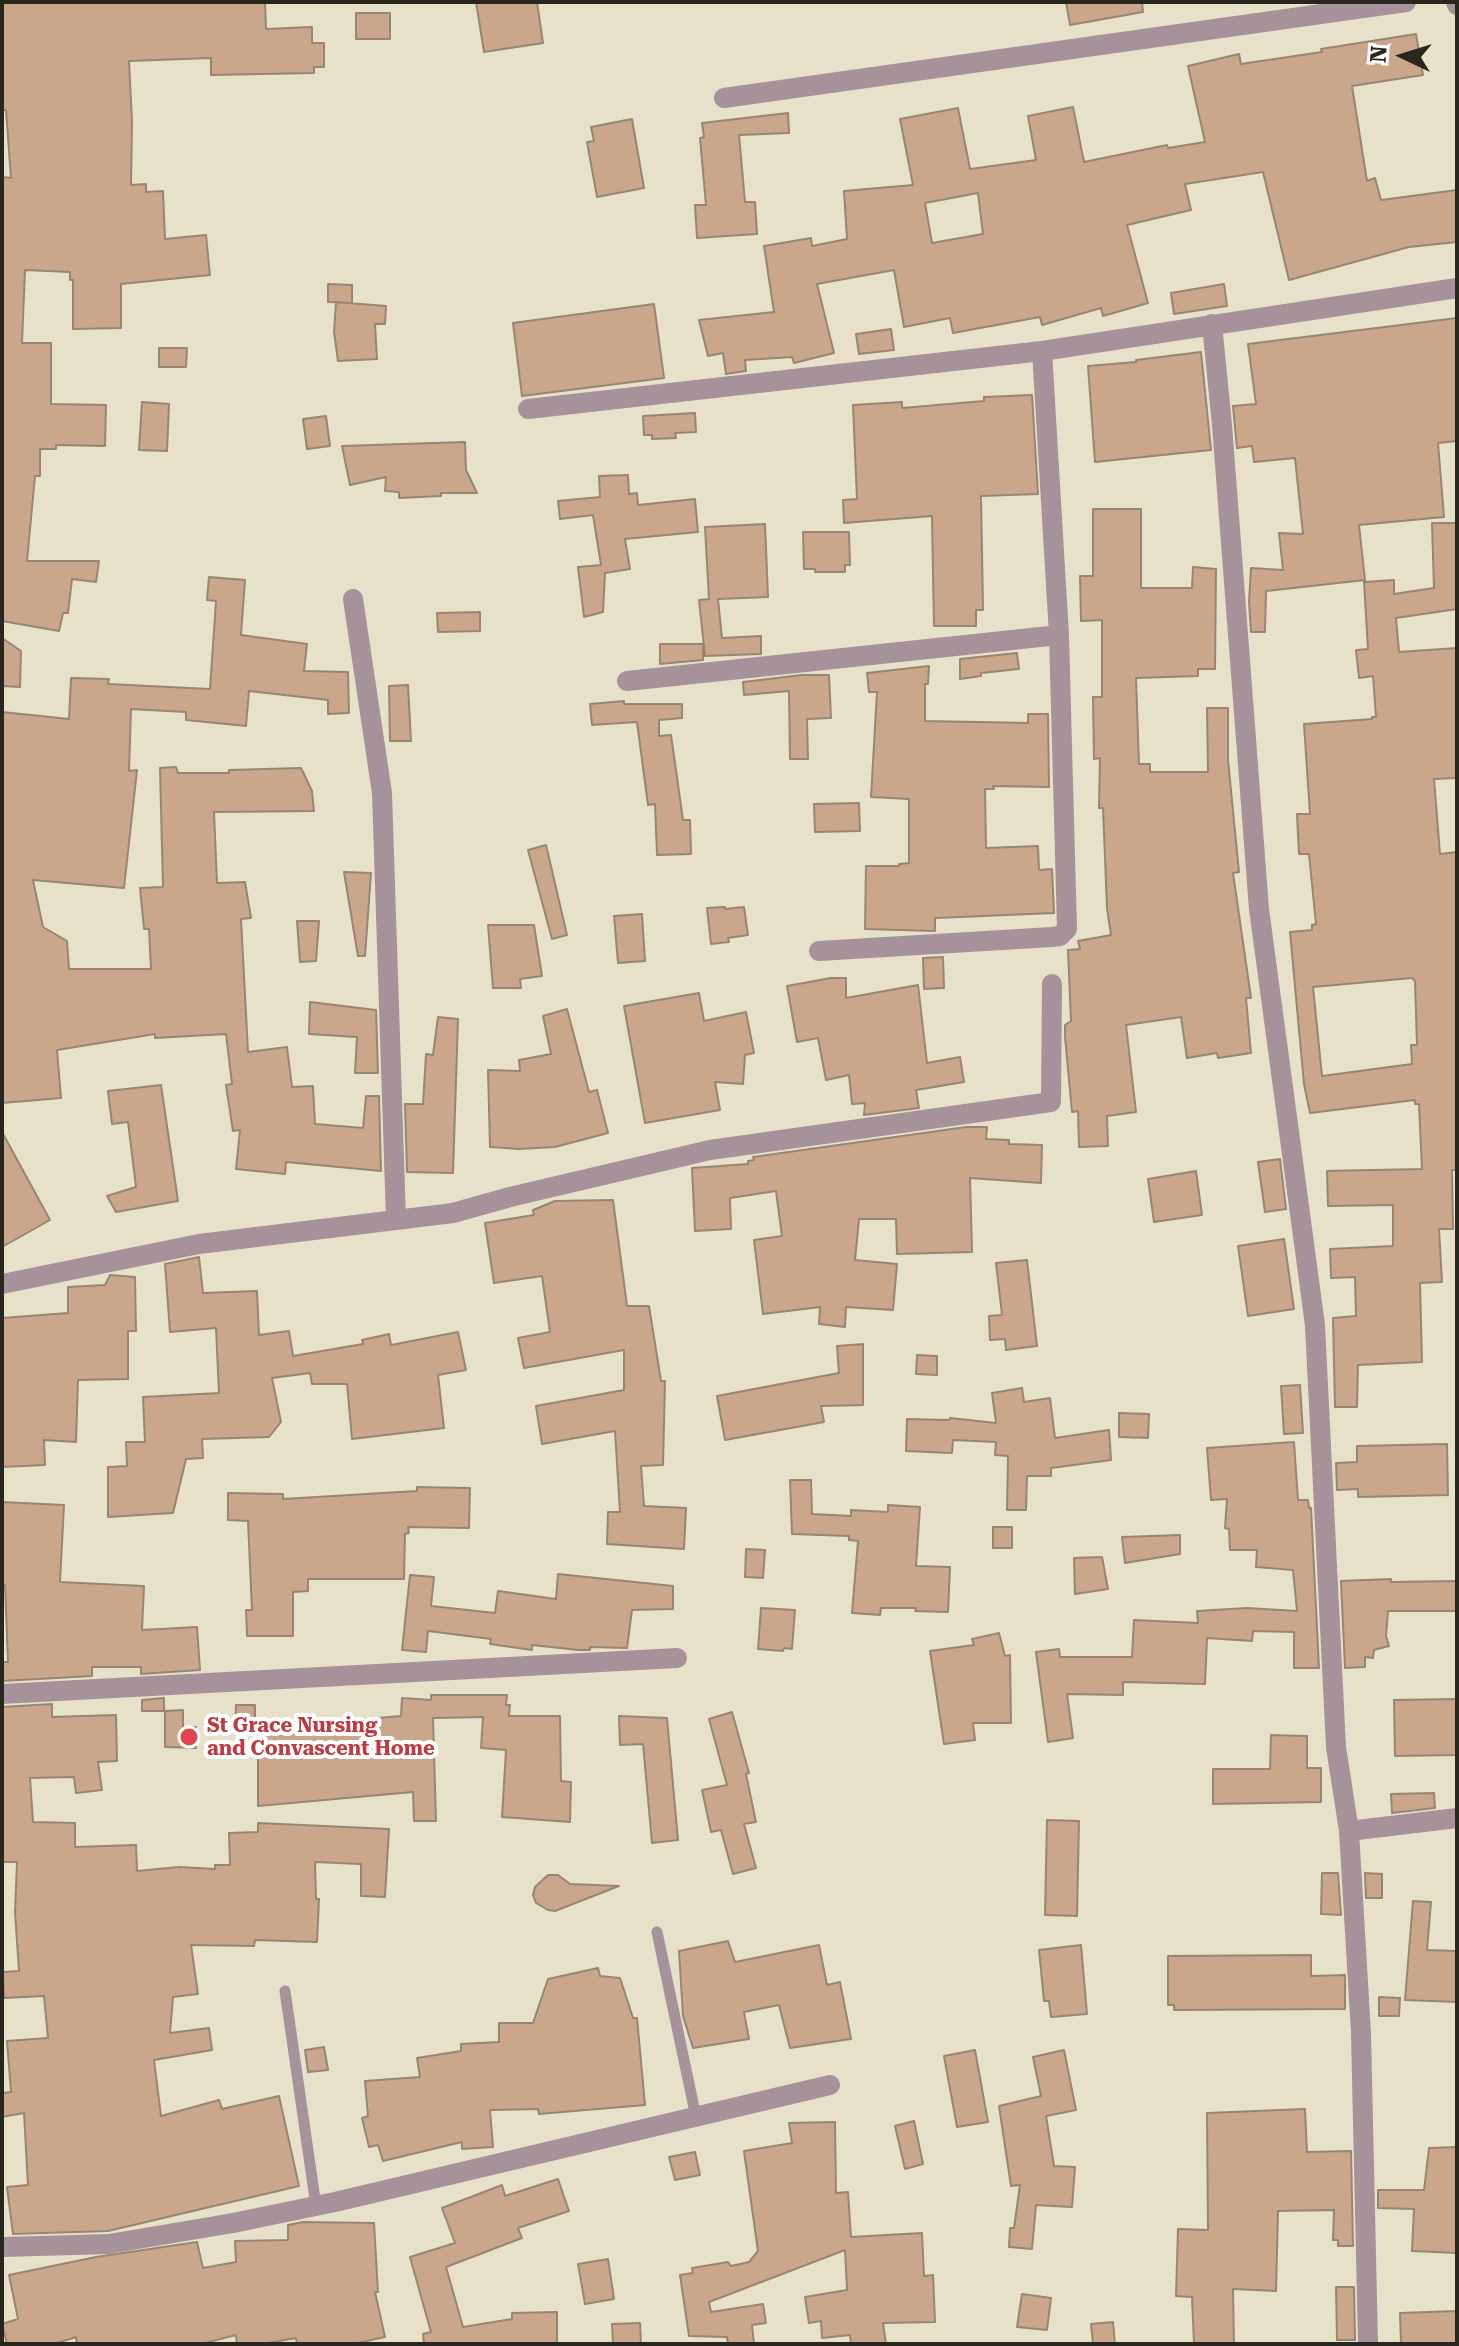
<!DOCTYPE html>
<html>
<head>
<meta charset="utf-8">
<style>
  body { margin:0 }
  #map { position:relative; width:1459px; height:2346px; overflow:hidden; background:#e8e1c9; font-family:"Roboto Serif",serif }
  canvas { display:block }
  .frame { position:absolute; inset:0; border:4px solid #28261d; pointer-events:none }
  .north { position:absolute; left:1363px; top:16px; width:80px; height:80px; -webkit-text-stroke:6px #fff; paint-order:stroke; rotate:274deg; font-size:22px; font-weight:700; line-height:32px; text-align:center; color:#28261d }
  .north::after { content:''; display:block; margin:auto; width:28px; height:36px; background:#28261d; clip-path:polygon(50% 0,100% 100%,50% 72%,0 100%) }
</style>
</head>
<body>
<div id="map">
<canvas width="1459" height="2346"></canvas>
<div class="frame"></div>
<div class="north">N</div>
</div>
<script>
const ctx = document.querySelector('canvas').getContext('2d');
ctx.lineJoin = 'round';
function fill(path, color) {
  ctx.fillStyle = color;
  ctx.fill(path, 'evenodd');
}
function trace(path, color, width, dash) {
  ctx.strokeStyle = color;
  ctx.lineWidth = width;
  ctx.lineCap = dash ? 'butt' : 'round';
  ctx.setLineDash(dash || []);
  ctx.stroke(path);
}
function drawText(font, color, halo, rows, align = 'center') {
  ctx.font = font + ' "Roboto Serif",serif';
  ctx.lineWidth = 8;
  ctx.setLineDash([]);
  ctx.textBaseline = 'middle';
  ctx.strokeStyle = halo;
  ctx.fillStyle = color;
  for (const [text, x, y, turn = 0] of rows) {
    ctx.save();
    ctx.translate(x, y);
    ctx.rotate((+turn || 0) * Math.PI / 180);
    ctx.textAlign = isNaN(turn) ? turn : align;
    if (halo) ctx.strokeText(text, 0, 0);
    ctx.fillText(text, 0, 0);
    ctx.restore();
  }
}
const building = new Path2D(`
  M2,2H265L266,29L312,27V43H324V67H314V73L211,75V58L129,61L132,122L131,185L146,184V192L163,191L165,239L206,235L210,275L121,284V328L73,329V280H70V272L25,270L22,343H51V404L106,405L105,446L56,445V449H40V476H35L27,561H99L96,582L72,579L68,613H63L59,631L2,621V177L11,178L6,110H2Z
  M476,2H537L543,43L484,52Z
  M1066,2H1142L1143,12L1070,25Z
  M356,13H390V39H356Z
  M1416,34L1423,75L1352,86L1367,181L1375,178L1381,200L1457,190V242L1409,247L1289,280L1263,172L1185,184L1191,210L1127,225L1148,303L1103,316L1101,308L1042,325L1040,317L953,333L950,318L904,327L894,270L817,284L834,353L794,363L792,357L745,360L746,371L726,374L723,353L708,356L699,320L774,312L764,246L811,238L812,246L847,239L844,191L913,185L900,119L958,108L970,169L1036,160L1028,116L1073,107L1084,162L1167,145L1168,148L1205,142L1188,66L1239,54L1241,64L1322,52L1321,49ZM978,193L983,234L932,243L925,203Z
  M788,113L789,133L739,135L745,202H755L757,234L697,238L695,205H706L700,138L704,137L702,123Z
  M632,119L644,188L597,197L587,142L594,141L591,127Z
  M328,284L352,285V303L328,302Z
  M1224,284L1227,306L1174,314L1171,293Z
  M336,302L386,306L385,324H375L377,359L338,361L334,332Z
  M654,304L664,378L522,396L513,323Z
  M1457,318V441L1438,443L1444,517L1359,525L1365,580L1266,591L1265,632H1251L1249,602L1251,568L1283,570L1279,533L1303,534L1295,458L1254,462L1252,446L1237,448L1233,406L1256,404L1248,344Z
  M891,329L894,350L859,354L856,334Z
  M159,348H187L186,367H159Z
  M1201,352L1211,450L1095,462L1088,366L1136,362V360Z
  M1032,395L1038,494L981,496L983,610H976V626H934L932,516L844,523L843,500L857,499L853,405L902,402V408L984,401V397Z
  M142,402L169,404L167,451L139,450Z
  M695,413L696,432L675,433L676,438L652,439V435H644L643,416Z
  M326,416L330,446L307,449L303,419Z
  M465,442L466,470L477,493H441V496L399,498V492L385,491L386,477L350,485L342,446Z
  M628,475L629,494L637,493L638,505L695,499L698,532L625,539L630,569L605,573L603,612L584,617L578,567L601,565L593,515L560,519L558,501L600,497L599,476Z
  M1093,509H1141V588H1192L1193,567L1216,569L1215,669H1198V676L1136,678L1139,764H1150V772H1208L1207,708H1228V760L1239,872L1233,873L1251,998H1246L1251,1053L1218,1058L1217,1053L1187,1058L1181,1017L1126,1025L1136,1112L1107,1116L1108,1146L1079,1147L1078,1111L1072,1112L1065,1037V1025L1071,1021L1068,950L1080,949L1078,941L1111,935L1107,908L1103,808H1099L1100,758L1094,759L1093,697H1102V620L1081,621L1080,576H1093Z
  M1432,523H1457V609L1396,618L1399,652L1457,648V778L1434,779L1440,854L1457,852V1170H1452L1453,1229H1439L1442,1282L1420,1283L1422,1362L1358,1365L1357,1407H1335L1333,1318L1356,1316L1355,1277L1331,1278L1330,1249L1393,1246V1205L1328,1206L1327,1171L1422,1169L1419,1104H1415V1100L1310,1113L1304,1084L1290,932L1312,930V925L1316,924L1309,854H1299L1297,814H1310L1304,724L1372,719V717H1376L1373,676L1359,678L1356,650L1368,649L1364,582L1394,580V594L1434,588ZM1412,978L1415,981L1417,1045H1411L1412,1064L1322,1076L1313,987Z
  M765,524L768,597L718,599L722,638L761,636V654L705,656L699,600L709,599L705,527Z
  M803,532H849L850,565H845V572H815V569H804Z
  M209,577L245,580L241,635L307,644L304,671L348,672L349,713L328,714V700L249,691L246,726L186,720V712L131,709L129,771L137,770L124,888L33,880L43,927L67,941L69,969H151L149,929H144L140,888L163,887L160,768L176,767L178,773H229V770L301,768L312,791L314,811L214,812L217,883L245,882L251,918L241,919L248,1052L287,1047L292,1087L313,1086L315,1124L363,1128L366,1096H379L381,1171L286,1162L285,1174L236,1169L240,1130L233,1131L226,1085L232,1084L226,1034L155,1038V1034L57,1050L61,1098L2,1103V712L69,719L71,678L109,679L108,684L210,689L216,601L207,600Z
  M480,612V631L438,632L437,613Z
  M2,638L21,651L20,687L2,686Z
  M660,644H703V660L660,664Z
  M1017,653L1019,669L981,673V676L960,679V659Z
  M929,666L928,684H925V721L1028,723V714H1048L1049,787L993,786L994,789H985L986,848L1038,846L1039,870L1052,869L1054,913L935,918V931L865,929L866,866H899V864L909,863V799L871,797L877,692H869L867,673Z
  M802,675H829L831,718L807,719L808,759H790L789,691L744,695L743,682Z
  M408,685L411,741H390L389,686Z
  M624,701V704H682V718L659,720V736L671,735L683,820H690L691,854L657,855L655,804L648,805L637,722L592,725L590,704Z
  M859,803L860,831L815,832L814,804Z
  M546,845L567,935L552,939L528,850Z
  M344,872L371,873L365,956H358Z
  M725,907V909L744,907L748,935L728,938L729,942L711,944L707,908Z
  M642,914L645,961L618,963L614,916Z
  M297,921H319L316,961L300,962Z
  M488,925H534L542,976L520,979L521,988H493Z
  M943,957L944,988L924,989L923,958Z
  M831,978H846V998L918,985L927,1063L960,1057L964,1082L916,1090L919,1108L864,1115L865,1103L852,1104L849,1075L826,1080L818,1038L797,1042L787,986Z
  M699,993L704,1021L746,1012L754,1053L745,1055L743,1084L715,1082L720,1110L645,1123L624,1006Z
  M310,1002L376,1010L378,1073H355L357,1037L309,1034Z
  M567,1009L589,1092L597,1090L608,1133L555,1147L519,1149L490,1147L488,1070L520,1071L519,1060L551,1054L543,1016Z
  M438,1017L458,1019L453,1173L407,1172L405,1104H423L426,1054L433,1055Z
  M161,1085L178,1201L116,1212L107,1196L136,1187L128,1122L112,1124L108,1091Z
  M966,1127H987L986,1139L1009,1140V1144L1042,1145L1041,1183L970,1178L972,1252L897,1254L896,1219H859L855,1260L897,1264L893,1310L846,1307L845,1327L819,1324L820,1307L763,1314L754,1240L782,1236L776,1191L730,1198L731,1229L695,1231L692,1168L748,1164V1161L754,1160L753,1157Z
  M2,1132L50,1220L2,1247Z
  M1280,1159L1286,1209L1265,1212L1258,1162Z
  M1196,1171L1202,1215L1154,1222L1148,1179Z
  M613,1200L627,1306H649L661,1381H665L663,1465L641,1466L644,1506L686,1508L684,1549L607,1544L608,1512H620L615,1431L542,1444L536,1406L624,1390V1350L524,1368L518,1338L550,1332L542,1276L494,1283L485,1223L534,1215L533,1210L555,1201Z
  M1284,1239L1294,1309L1248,1316L1238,1246Z
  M199,1257L203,1293L257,1291L259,1335L289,1331L293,1356L363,1344L362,1340L389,1334L391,1345L458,1332L466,1370L438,1375L444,1428L352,1439L347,1384H312L310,1373L272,1378L281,1422L269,1437L202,1439L203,1458L186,1459L173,1513L108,1517V1467L127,1466L126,1442H145L143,1397L219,1393L216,1328L170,1332L165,1264Z
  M1027,1260L1037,1346L1006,1350L1005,1339L990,1340L989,1316L1002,1315L996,1263Z
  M110,1275L135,1277L136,1331H128V1379L78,1380L76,1442L44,1440L45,1465L2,1467V1318L68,1313V1287L105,1285Z
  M863,1344V1405L821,1406L824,1422L725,1440L717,1396L839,1373L837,1346Z
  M917,1355L937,1356V1375L916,1374Z
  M1300,1385L1303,1433L1284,1434L1281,1386Z
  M1022,1388L1024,1402L1050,1398L1055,1438L1109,1430L1111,1460L1051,1468V1476H1027L1026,1510H1007L1008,1456L995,1455L996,1442L953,1440L952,1453L906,1451L907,1419L949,1420L950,1418L996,1423L992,1393Z
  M1119,1413L1149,1414L1148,1438L1119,1437Z
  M1294,1442L1298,1500H1308L1309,1508H1311L1319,1668H1294V1632L1253,1631L1252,1641L1207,1638L1205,1684L1123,1682V1695L1067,1694L1073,1738L1048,1742L1036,1652L1059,1649L1060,1657H1132L1134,1620L1198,1623L1197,1611L1247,1608L1297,1611L1293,1570L1256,1567L1257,1550H1230L1229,1529L1225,1528L1227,1499L1211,1500L1207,1448Z
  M1447,1444L1448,1495L1358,1497V1489L1337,1490L1336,1463L1357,1462V1446Z
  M790,1480H811L812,1514L851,1516V1510L888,1512V1505L920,1507L916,1566L950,1567L948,1612L915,1611L916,1608H881L880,1615L852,1613L858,1541L849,1540V1536L792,1534Z
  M417,1487L470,1488L469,1528L408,1527L409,1533L405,1534L404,1579H308V1591L293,1592V1636H247L246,1610H252L248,1521L228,1520V1493L283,1494V1499L417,1491Z
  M2,1502L64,1505L60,1582L144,1586L142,1630L197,1627L200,1670L141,1674V1667H92V1676L2,1681V1662H8L5,1585H2Z
  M993,1527H1012V1548H993Z
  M1180,1535V1554L1125,1563L1122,1537Z
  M746,1549L765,1550L763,1578L745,1577Z
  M1102,1557L1108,1589L1075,1594L1074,1558Z
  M558,1574L673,1586V1609L632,1610L627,1648L590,1647V1650H578L532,1645V1650L490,1644L491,1639L428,1631L426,1652L402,1650L410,1575L434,1577L431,1606L495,1613L498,1591L556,1599Z
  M1391,1579V1582L1457,1581V1611H1388L1386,1636L1389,1646L1374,1650L1373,1658L1365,1657V1667L1345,1668L1341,1581Z
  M761,1608L795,1610L792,1649L784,1648L783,1651L758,1649Z
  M999,1633L1005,1656L1010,1655L1011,1723H973L975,1740L944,1744L930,1651L974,1645L972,1639Z
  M431,1695H507L506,1705H510L509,1716H560L561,1781L571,1782L570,1822L502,1817L506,1750L481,1748L483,1717L433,1718L436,1821H414L413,1792L258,1806V1733L331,1732L330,1722L401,1716L402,1698L431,1700Z
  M164,1698V1711H142V1700Z
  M1457,1699V1755L1395,1756L1394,1700Z
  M52,1704V1717L116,1715L117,1761L98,1762L102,1790L76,1793L74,1777L30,1778L33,1822L75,1823V1847L136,1845L137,1871L179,1867L215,1869V1865H230L229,1833L258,1832V1823L389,1829L385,1897L361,1896V1864L315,1862L316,1899H319L317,1942L255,1940L254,1946L191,1945L198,1994L173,1997L170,2033L209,2028L212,2050L154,2060L161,2116L219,2100L222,2109L279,2096L299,2186L108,2231L13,2234L7,2187L28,2185L24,2113L2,2117V2093L11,2092L7,2041L48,2038L44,1996L4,1998L3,1972L19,1971L15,1912L17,1862H3L2,1707Z
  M236,1705H255V1733H235Z
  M183,1710V1727H196V1748L165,1747V1711Z
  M732,1712L749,1773L746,1774L756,1822L744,1824L756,1868L733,1874L721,1830L711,1832L702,1790L727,1785L709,1719Z
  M619,1716L667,1718L678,1840L652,1843L643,1744L620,1745Z
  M1271,1735L1307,1736V1768H1321V1802L1213,1804V1769H1270Z
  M1434,1793L1435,1808L1392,1813L1391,1794Z
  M1047,1820L1079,1821L1077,1916L1045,1915Z
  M1322,1873H1338L1341,1915L1321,1914Z
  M1365,1873L1382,1874V1898H1366Z
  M548,1875H558L570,1884L619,1886L555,1911L548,1910L536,1903L533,1895L535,1887Z
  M1413,1901L1431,1902L1427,1950L1457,1951V2002L1405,2000Z
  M728,1941L735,1962L819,1945L827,1985L840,1982L851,2039L790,2048L779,2005L744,2012L749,2039L693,2048L683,2016L679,1951Z
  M1081,1945L1087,2014L1051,2017L1049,2001H1044L1039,1950Z
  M1311,1955V1976L1345,1975V2009L1174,2010V2005H1168V1956Z
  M598,1968L600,1976L620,1978L633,2018H637L645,2105L539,2114L538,2109L490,2110L493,2147L462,2149V2142L383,2161L378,2145L369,2147L362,2118L368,2116L365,2081L420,2077L417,2058L461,2051V2044L499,2042V2023H533L548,1979Z
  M1379,1997L1400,1998L1399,2016H1379Z
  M324,2047L328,2070L308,2072L305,2050Z
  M975,2050L988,2122L957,2127L944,2056Z
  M1064,2050L1076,2110L1046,2116L1054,2166L1075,2167L1072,2207L1036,2205L1032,2249L1009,2247L1010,2228H1014L1020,2185L1011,2186L999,2106L1041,2096L1033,2057Z
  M1305,2109L1307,2152L1351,2151L1353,2246H1338V2240H1333L1334,2210L1278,2211L1276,2291L1233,2289L1234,2344H1194L1192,2297L1176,2296L1178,2229L1208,2230L1207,2113Z
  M914,2121L923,2164L905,2169L895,2126Z
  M835,2122L836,2193L848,2192L851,2237L922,2233L924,2276L933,2275L935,2322L883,2323L886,2344H851L850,2335L822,2338L821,2321L809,2323L805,2297L847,2290L845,2250L709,2302L711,2312L763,2304L766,2323L752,2325L754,2344H728L727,2337L689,2336L680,2275L693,2273L692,2268L728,2262L731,2266L749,2262L758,2251L744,2151L792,2143L789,2123Z
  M1457,2147V2253L1412,2251L1414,2209L1378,2208V2190H1424L1429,2148Z
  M695,2152L700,2175L675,2180L669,2157Z
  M558,2179L569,2211L518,2228L522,2238L446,2267L463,2327L512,2319V2313L557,2312V2344H424L423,2334L431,2332L410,2257L455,2243L442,2208L502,2185L505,2196Z
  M303,2222L374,2223L378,2292H375L385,2337L353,2344H297L296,2338L262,2344H237L236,2335L201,2344H77L76,2337L54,2344H7L2,2324L18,2319L9,2275L96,2257L197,2242L203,2268L236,2262L235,2241L288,2240V2225Z
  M608,2259L614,2299L585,2304L578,2264Z
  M1336,2287H1354L1355,2340H1337Z
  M1022,2294L1051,2298L1047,2330L1017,2327Z
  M1457,2311V2344H1401L1400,2313Z
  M1113,2322L1115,2344H1093L1091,2324Z
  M640,2323L641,2344H613L612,2324Z`);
fill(building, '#caa78a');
trace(building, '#988575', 2);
trace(new Path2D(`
  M657,1932L696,2117
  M285,1991L316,2206`), '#a5929b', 11);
trace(new Path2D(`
  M1456,2L1457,5
  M724,98L1406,2
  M1212,324L1222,425L1259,909L1315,1325L1336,1747L1349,1831L1361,2033L1368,2344
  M528,409L1042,351L1457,288
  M353,599L382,793L396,1220
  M627,681L1059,635
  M819,951L1052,937L1060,936L1067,929L1059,635L1042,351
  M2,1284L199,1244L453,1213L510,1197L710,1150L1051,1102L1052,984
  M2,1694L677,1658
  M1349,1831L1457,1818
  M2,2247L109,2244L233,2223L335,2202L830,2085`), '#a5929b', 20);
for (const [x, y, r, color] of [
  [189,1737,10,"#e0444e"]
]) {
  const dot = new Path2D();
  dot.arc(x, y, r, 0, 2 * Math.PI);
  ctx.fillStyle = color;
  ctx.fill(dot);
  trace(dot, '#fff', 3);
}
drawText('bold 20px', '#be3a42', '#fff', [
  ["St Grace Nursing",207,1726],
  ["and Convascent Home",207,1749]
], 'left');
</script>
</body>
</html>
